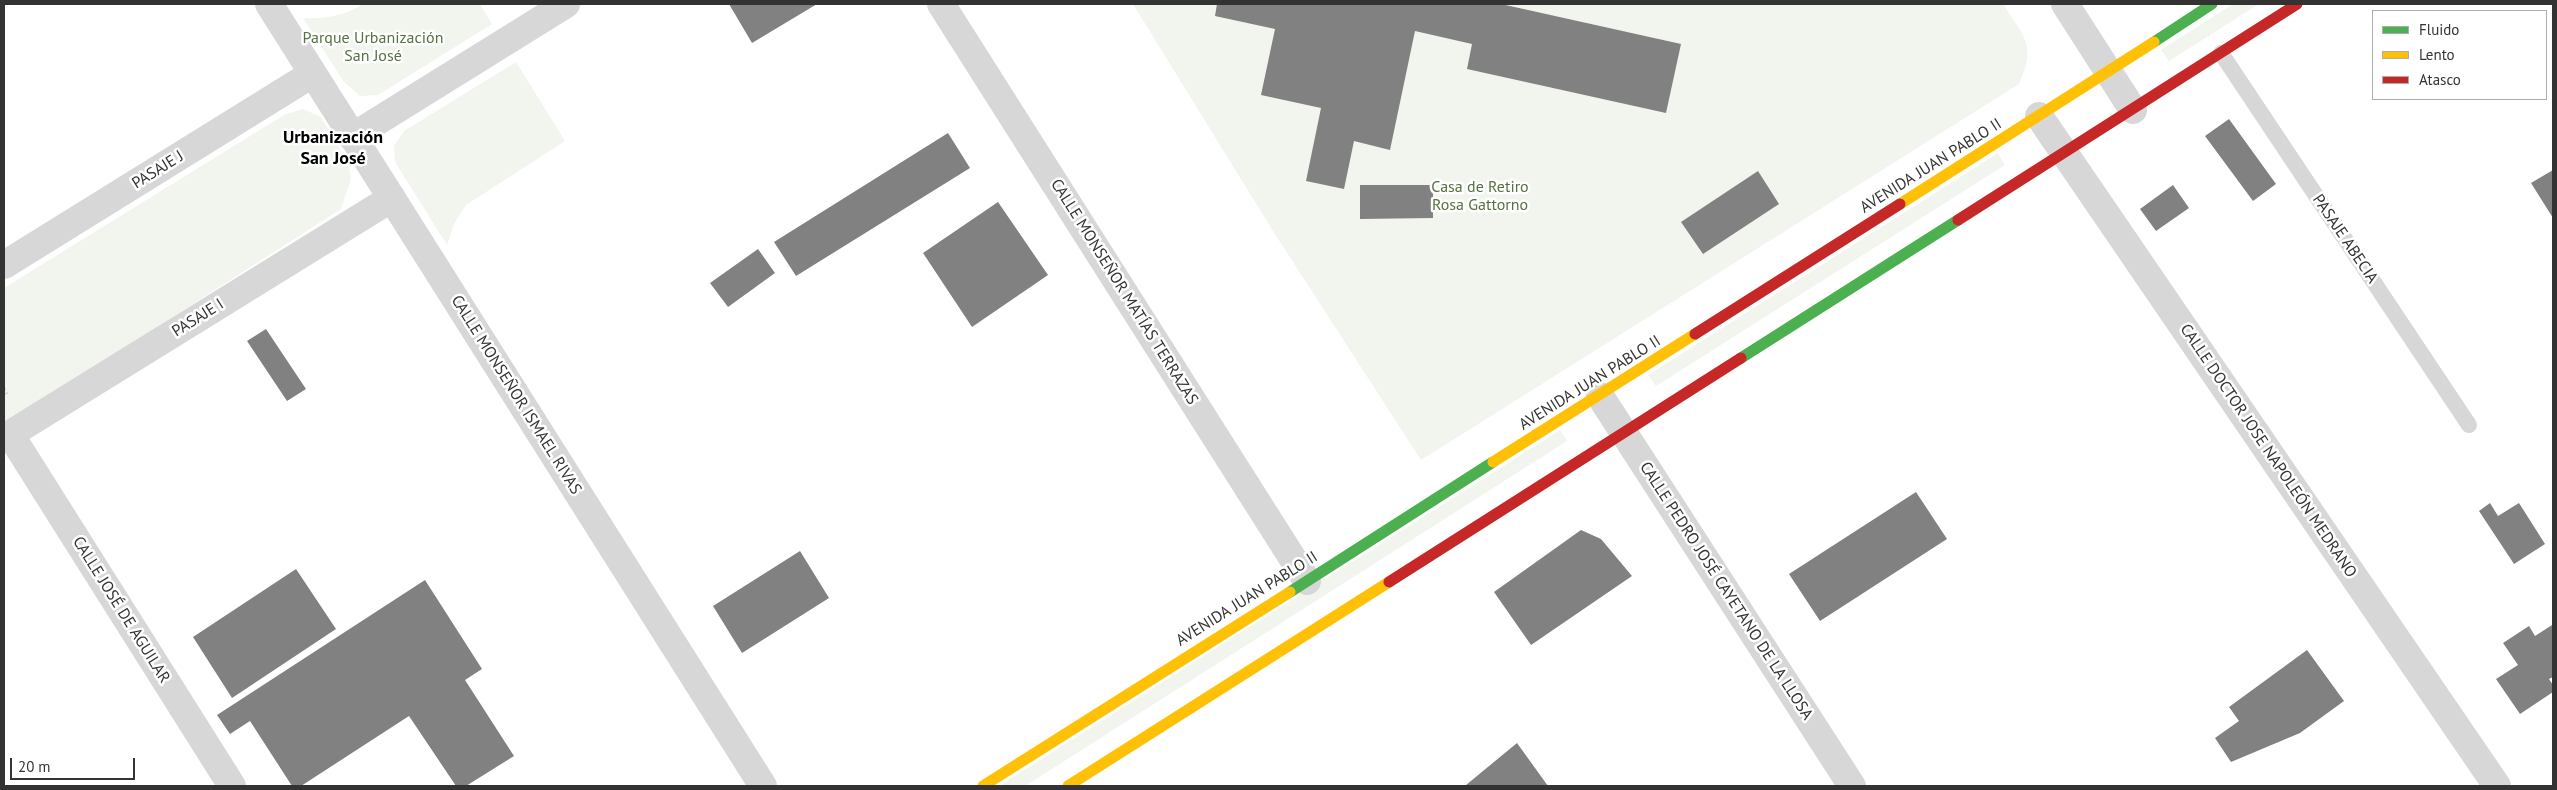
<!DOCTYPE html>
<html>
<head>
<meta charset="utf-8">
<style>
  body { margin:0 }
  #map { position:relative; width:2557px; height:790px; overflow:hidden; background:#fff; font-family:"PT Sans",sans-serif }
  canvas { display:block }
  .frame { position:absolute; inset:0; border:5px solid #333; pointer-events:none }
  .legend { position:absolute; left:2372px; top:10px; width:175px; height:90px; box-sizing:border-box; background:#fff; border:1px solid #adadad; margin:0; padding:6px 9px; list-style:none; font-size:15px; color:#333 }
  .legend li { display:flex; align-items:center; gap:10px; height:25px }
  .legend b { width:25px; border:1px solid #adadad }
  .scale { position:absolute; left:10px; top:758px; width:125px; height:22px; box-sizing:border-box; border:2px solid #333; border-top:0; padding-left:6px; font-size:15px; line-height:18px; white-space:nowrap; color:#333; -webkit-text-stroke:4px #fff; paint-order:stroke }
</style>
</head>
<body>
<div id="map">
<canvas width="2557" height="790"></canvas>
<div class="frame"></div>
<ul class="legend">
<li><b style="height:6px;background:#4caf50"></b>Fluido</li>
<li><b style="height:6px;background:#ffc107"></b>Lento</li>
<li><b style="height:6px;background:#c62828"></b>Atasco</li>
</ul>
<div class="scale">20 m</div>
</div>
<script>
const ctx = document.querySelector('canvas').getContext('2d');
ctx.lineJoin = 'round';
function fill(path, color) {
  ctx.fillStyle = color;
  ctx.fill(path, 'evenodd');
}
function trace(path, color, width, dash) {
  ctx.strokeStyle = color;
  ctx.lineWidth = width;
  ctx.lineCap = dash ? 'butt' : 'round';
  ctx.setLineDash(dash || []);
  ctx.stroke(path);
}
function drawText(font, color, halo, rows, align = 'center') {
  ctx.font = font + ' "PT Sans",sans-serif';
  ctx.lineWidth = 5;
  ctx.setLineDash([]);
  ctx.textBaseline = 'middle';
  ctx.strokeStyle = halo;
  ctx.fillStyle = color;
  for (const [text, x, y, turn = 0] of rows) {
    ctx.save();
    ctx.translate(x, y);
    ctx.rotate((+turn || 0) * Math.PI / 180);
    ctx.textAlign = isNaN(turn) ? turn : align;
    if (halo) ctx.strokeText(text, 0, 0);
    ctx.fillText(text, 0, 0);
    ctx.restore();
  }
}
fill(new Path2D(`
  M363,4H480L492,24L378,95L360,96L344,82L303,18C325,19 344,16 363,4Z
  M1133,4H2003C2024,37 2037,45 2019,84L1421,460L1273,231Z
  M2233,4H2259L2169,61L2161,50Z
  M516,62L565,141L466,205L455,222L447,245L395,162L394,146L404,131Z
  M303,109L321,117L349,164L351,179L341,209L4,425V288L284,115Z
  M1998,153L2005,165L1656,386L1648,375Z
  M1560,430L1567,441L1025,786H999Z`), '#f1f5ed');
fill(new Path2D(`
  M729,4H817L752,43Z
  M1217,4H1501L1681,44L1666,113L1467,69L1472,44L1415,31L1390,150L1354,141L1344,189L1306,181L1321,108L1261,95L1275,29L1215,16Z
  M2229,119L2276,184L2253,201L2205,136Z
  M948,133L970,168L796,276L774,242Z
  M2553,170V218L2531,183Z
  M1758,171L1779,204L1703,254L1681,222Z
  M1360,185H1433V218L1360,219Z
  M2173,185L2189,208L2156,231L2140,209Z
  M998,202L1048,275L972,327L923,253Z
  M758,249L775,273L728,307L710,283Z
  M266,329L306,389L287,401L247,341Z
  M1916,492L1947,539L1820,621L1789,574Z
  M2490,503L2498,516L2519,503L2545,544L2514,564L2479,511Z
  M1581,530L1601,539L1632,576L1531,645L1494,592Z
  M800,551L829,598L742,653L713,606Z
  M296,569L336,629L232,698L193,637Z
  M425,580L482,669L465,680L514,756L466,786H456L409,716L301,786H292L250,721L230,734L217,715Z
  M2552,625L2553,677L2549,679L2553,685V692L2520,714L2496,679L2518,665L2503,643L2529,626L2535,636Z
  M2307,650L2344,701L2300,733L2231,762L2215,738L2239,721L2229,707Z
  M1517,743L1548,786H1467L1466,785Z`), '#818181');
trace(new Path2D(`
  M4,388L7,394`), '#d6d6d6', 3, [2.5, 2.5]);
trace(new Path2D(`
  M2221,53L2469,425`), '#d7d7d7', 16);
trace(new Path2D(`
  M269,4L763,786
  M941,4L1307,581
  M2065,4L2133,110
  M2039,116L2497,786
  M352,137L566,4
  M4,265L312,74
  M1600,396L1852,786
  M10,434L232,786
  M4,438L392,198`), '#d7d7d7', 28);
trace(new Path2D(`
  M2154,42L2212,4
  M1741,358L1958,220
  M1290,592L1493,462`), '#4caf50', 11);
trace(new Path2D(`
  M1900,204L2154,42
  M1493,462L1695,334
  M983,786L1290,592
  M1068,786L1389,582`), '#ffc107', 11);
trace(new Path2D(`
  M1958,220L2297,4
  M1695,334L1900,204
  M1389,582L1741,358`), '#c62828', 11);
drawText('16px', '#56703f', '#fff', [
  ["Parque Urbanización",373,38],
  ["San José",373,56],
  ["Casa de Retiro",1480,187],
  ["Rosa Gattorno",1480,205]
]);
drawText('16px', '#333', '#fff', [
  ["AVENIDA JUAN PABLO II",1931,166,-32],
  ["PASAJE J",158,170,-32],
  ["PASAJE ABECIA",2345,239,56],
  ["CALLE MONSEÑOR MATÍAS TERRAZAS",1124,292,58],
  ["PASAJE I",198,318,-32],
  ["AVENIDA JUAN PABLO II",1590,383,-32],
  ["CALLE MONSEÑOR ISMAEL RIVAS",516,395,58],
  ["CALLE DOCTOR JOSE NAPOLEÓN MEDRANO",2268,451,56],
  ["CALLE PEDRO JOSÉ CAYETANO DE LA LLOSA",1726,591,57],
  ["AVENIDA JUAN PABLO II",1247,599,-32],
  ["CALLE JOSÉ DE AGUILAR",121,610,58]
]);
drawText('bold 18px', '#000', '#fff', [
  ["Urbanización",333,138],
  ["San José",333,159]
]);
</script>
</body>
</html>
